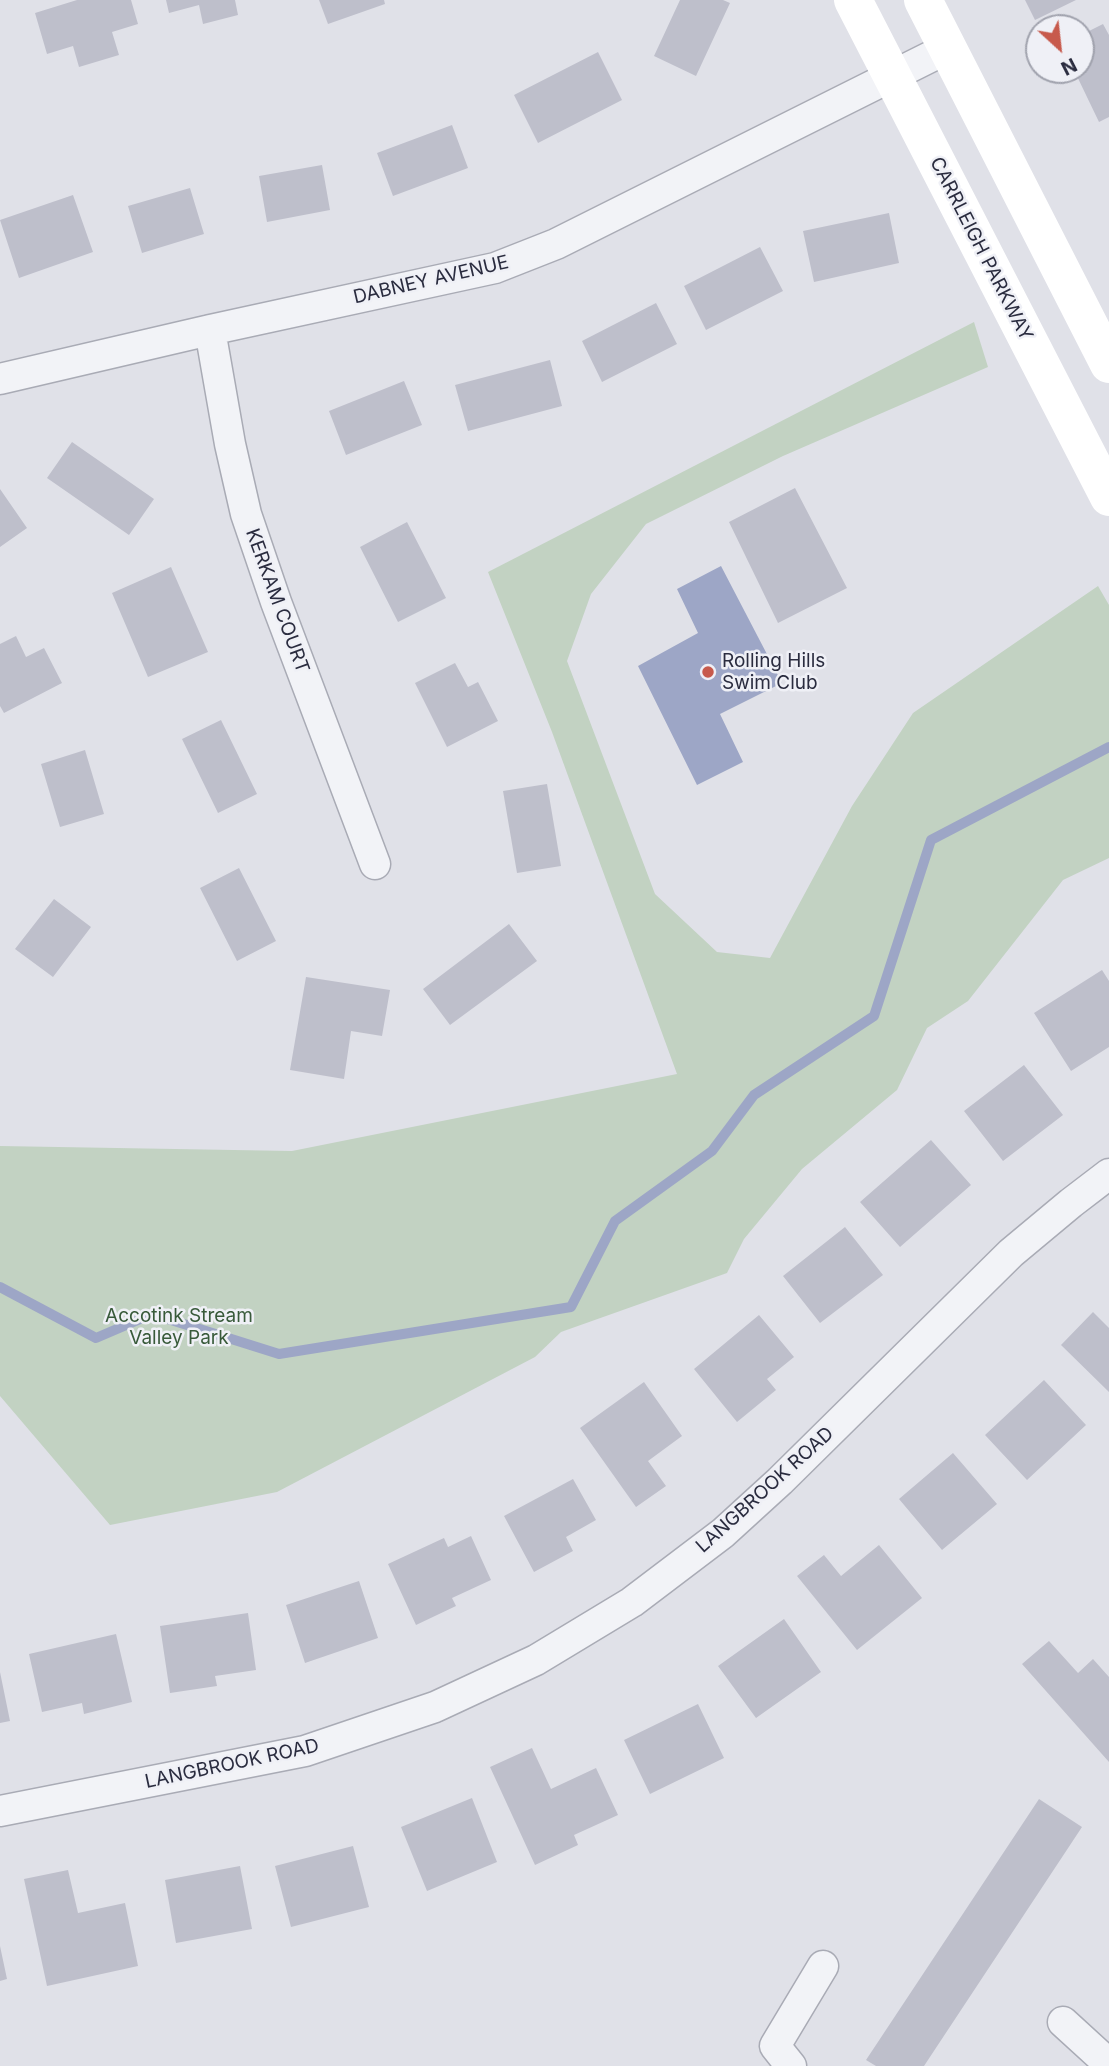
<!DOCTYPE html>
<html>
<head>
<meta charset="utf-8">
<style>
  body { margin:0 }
  #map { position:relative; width:1109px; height:2066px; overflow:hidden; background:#e0e1e8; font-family:Inter,sans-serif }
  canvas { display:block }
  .north { position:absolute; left:1025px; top:14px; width:70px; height:70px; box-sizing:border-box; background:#eff0f6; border:2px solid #a0a2ad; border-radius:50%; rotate:153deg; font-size:19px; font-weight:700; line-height:28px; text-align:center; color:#2a2c3f }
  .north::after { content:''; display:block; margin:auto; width:24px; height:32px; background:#c75a4c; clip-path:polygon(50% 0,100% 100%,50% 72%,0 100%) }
</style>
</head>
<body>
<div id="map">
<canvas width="1109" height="2066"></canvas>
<div class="north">N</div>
</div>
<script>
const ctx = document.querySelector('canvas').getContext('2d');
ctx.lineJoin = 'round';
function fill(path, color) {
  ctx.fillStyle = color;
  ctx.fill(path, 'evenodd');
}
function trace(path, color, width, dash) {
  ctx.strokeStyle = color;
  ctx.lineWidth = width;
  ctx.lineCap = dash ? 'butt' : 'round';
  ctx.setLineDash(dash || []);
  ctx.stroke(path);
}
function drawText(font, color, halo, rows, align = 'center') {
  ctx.font = font + ' Inter,sans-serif';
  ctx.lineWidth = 5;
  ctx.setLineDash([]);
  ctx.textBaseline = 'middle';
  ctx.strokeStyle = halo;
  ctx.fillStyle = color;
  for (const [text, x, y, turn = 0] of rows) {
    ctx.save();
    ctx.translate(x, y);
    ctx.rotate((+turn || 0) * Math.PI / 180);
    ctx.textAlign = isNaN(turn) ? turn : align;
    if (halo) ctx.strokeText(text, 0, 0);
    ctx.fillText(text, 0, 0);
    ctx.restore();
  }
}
fill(new Path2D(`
  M974,322L988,367L783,456L646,524L591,594L567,661L655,894L717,952L770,958L852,806L913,713L1098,586L1109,605V858L1063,880L968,1001L927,1028L897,1090L802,1169L744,1239L727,1273L561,1332L535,1357L277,1492L110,1525L0,1396V1146L292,1151L677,1074L552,732L488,572Z`), '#c2d2c2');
fill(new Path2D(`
  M721,566L782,683L720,714L743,762L697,785L638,666L698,633L677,589Z`), '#9da6c6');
trace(new Path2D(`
  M0,1287L96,1338L152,1314L279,1354L571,1307L615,1221L712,1151L754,1095L874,1016L931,840L1109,747`), '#9da6c6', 10);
fill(new Path2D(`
  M77,0H131L138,24L112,32L119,55L79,67L73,46L47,54L35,13Z
  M166,0H235L238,15L203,24L199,5L169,13Z
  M319,0H384L385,4L328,24Z
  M680,0H723L730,3L696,76L654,56Z
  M1025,0H1076L1035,20Z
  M1103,24L1109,35V117L1099,122L1074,70H1081V35Z
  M598,52L622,100L538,143L514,95Z
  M452,125L468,168L393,196L377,153Z
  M322,165L330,210L267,222L259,176Z
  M190,188L204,234L142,253L128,206Z
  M73,195L93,252L19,278L0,220Z
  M889,213L899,263L814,282L803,231Z
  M760,247L783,291L706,330L684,286Z
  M656,303L677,344L602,382L582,341Z
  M550,360L562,406L468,431L455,385Z
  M404,381L422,425L346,455L329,411Z
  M72,442L154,499L129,535L47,478Z
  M795,488L847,588L778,623L729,522Z
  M0,489L27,528L0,547Z
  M407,522L446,598L398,622L360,547Z
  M171,567L208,652L148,677L112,593Z
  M16,636L26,657L44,648L62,683L4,713L0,706V644Z
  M455,663L468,687L478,682L498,721L447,747L415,683Z
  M221,720L257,794L218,813L182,739Z
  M85,750L104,814L60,827L41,764Z
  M547,784L561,866L517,873L503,791Z
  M239,868L276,941L237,961L200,888Z
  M54,899L91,927L53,977L15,949Z
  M509,924L537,961L450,1025L423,989Z
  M1102,970L1109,981V1047L1071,1071L1034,1013Z
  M306,977L390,990L382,1036L351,1031L344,1079L290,1070Z
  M1024,1065L1063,1115L1003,1161L964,1111Z
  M931,1140L971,1185L900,1247L860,1202Z
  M845,1227L883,1275L820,1323L783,1276Z
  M1093,1312L1109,1328V1392L1061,1345Z
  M759,1315L794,1357L767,1379L776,1390L737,1422L694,1369Z
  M1044,1380L1086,1425L1027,1480L985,1435Z
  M644,1382L682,1436L648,1461L666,1486L636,1507L580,1428Z
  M953,1453L997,1504L942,1550L899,1499Z
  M573,1479L596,1520L566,1537L573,1551L534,1572L504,1516Z
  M471,1536L491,1580L452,1598L456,1606L416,1625L388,1564L444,1538L448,1547Z
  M879,1545L922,1598L857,1650L797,1576L824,1555L841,1576Z
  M359,1581L378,1638L305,1663L286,1605Z
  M248,1613L256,1670L215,1676L217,1686L170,1693L160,1626Z
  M784,1619L821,1672L756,1718L718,1666Z
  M116,1634L132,1702L84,1714L82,1703L42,1712L29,1654Z
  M1049,1641L1078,1673L1093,1659L1109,1677V1762L1022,1664Z
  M0,1672L10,1721L0,1723Z
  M698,1704L724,1758L650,1794L624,1740Z
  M532,1748L551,1789L596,1768L618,1815L574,1835L578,1845L535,1865L490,1767Z
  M472,1798L497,1862L427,1891L401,1827Z
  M1039,1799L1082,1827L924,2066H876L866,2060Z
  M353,1846L369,1907L291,1927L275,1866Z
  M240,1866L252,1929L176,1943L165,1880Z
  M68,1870L78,1913L125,1903L138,1966L47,1986L24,1879Z
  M0,1946L7,1979L0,1981Z`), '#bebfcb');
const street = new Path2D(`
  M210,330L230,444L246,514L276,602L375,864
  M0,379L210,330L495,268L556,244L948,48
  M0,1811L305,1751L435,1707L536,1660L632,1602L723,1533L780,1481L1011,1253L1071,1203L1109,1174
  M1063,2022L1109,2064
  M791,2066L775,2046L823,1966`);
trace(street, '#a9abb5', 33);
trace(street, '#f2f3f7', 30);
trace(new Path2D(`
  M853,0L1109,497
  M923,0L1109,364`), '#fff', 38);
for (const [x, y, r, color] of [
  [708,672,7,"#c75a4c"]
]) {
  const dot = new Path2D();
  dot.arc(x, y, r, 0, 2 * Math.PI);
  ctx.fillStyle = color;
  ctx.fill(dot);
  trace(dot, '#eff0f6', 2.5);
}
drawText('19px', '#2a2c3f', '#eff0f6', [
  ["CARRLEIGH PARKWAY",981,249,63],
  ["DABNEY AVENUE",431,280,-13],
  ["KERKAM COURT",277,601,70],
  ["LANGBROOK ROAD",765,1490,-42],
  ["LANGBROOK ROAD",232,1764,-12]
]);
drawText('19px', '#2a2c3f', '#eff0f6', [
  ["Rolling Hills",722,661],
  ["Swim Club",722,683]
], 'left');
drawText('19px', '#385a3a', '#eff0f6', [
  ["Accotink Stream",179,1316],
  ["Valley Park",179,1338]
]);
</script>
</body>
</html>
